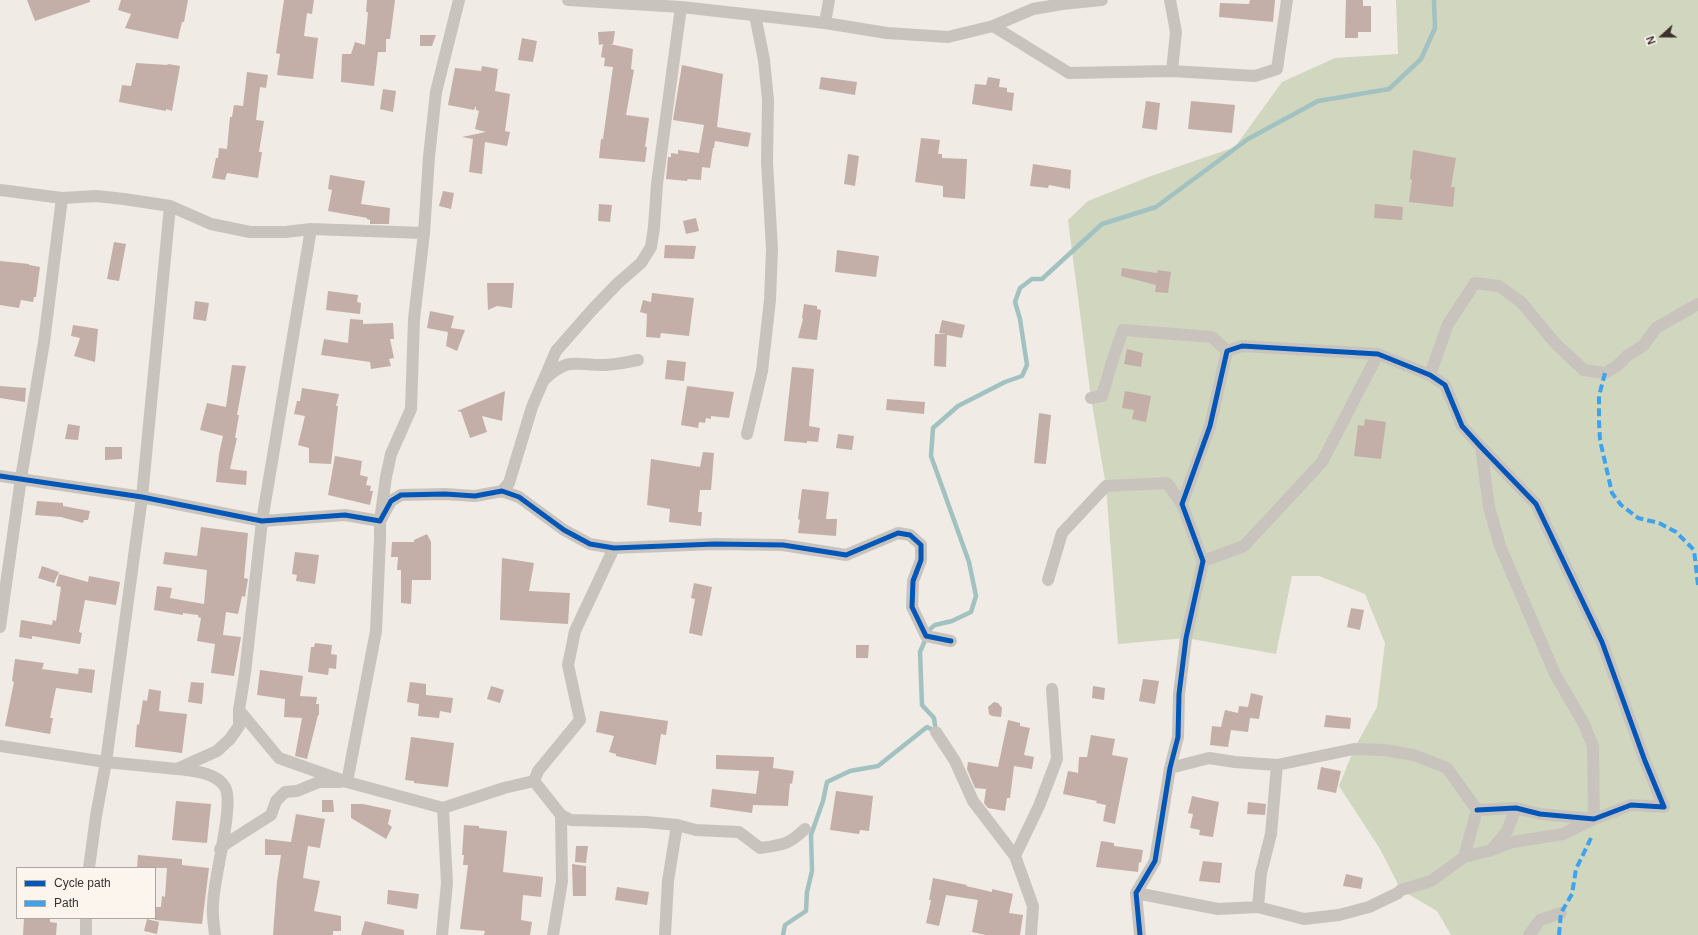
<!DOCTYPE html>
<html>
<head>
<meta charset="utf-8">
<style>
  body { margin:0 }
  #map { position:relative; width:1698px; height:935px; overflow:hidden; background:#f0ebe5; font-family:Arial,sans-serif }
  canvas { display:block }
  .legend { position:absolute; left:16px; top:867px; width:140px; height:52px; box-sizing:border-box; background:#fbf5ee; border:1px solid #aea6a0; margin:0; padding:5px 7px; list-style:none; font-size:12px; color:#3b302b }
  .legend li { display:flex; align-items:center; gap:8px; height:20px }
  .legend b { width:20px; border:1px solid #aea6a0 }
  .north { position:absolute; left:1642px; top:16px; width:40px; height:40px; -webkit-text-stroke:3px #fbf5ee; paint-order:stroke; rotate:249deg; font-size:11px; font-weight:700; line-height:16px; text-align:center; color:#3b302b }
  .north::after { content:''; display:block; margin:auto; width:14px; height:18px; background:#3b302b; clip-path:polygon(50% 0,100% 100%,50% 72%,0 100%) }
</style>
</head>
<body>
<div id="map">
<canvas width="1698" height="935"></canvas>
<ul class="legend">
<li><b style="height:5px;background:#0057b8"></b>Cycle path</li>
<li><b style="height:5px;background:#3fa3eb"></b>Path</li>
</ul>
<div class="north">N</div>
</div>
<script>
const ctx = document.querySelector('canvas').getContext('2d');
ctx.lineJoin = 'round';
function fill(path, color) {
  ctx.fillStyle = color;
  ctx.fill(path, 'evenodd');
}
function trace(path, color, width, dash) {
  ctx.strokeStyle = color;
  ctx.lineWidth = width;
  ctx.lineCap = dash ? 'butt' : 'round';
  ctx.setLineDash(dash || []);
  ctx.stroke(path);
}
fill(new Path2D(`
  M1396,0H1698V935H1451L1437,911L1401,890L1380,849L1339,786L1354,749L1377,707L1385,643L1365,594L1319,576H1292L1276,654L1186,638L1118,644L1106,486L1091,398L1068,220L1088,201L1151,176L1235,147L1282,82L1335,58L1398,54Z`), '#d1d6bf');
trace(new Path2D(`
  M783,935L785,925L806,911L807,892L812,871L811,835L823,801L827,782L850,771L878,766L927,727L936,732L934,718L922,705L920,652L930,629L935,625L952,621L971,612L976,596L969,562L931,456L933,428L958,406L1005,382L1022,376L1027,365L1020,319L1015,302L1020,288L1032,279H1042L1102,224L1156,207L1248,139L1318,101L1389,89L1421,59L1435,28L1434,0`), '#a1c2c1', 4.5);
fill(new Path2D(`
  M27,0H90V2L35,21Z
  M121,0H188L184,22H182L178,39L125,28L131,14L118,10Z
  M284,0H314L312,14L307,13L304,36L318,38L313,79L277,75L280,54L276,53Z
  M367,0H395L390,39H386V52H378L374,86L341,82L342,54H351L355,42L365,45L368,12H366Z
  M1250,0H1275L1273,22L1219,17L1220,3L1247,4H1249Z
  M1346,0H1363V6H1371V32H1358V38H1345Z
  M615,31L613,44H610L633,49L631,69L634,70L626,115L649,118L645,147H647L645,162L599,158L601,139H603L613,67L604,66L605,58L601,57L603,44L599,45L598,32Z
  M420,35H436L432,46H420Z
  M522,38L537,41L533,62L518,60Z
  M136,63L167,65L168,64L180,66L172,111L166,109V111L119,102L122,85L131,86Z
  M682,65L723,74L717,127L751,133L748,147L715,141L714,148H713L710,168L702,167L701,180L688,179L687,181L666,179L668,157H671V153L678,154V150L699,153L704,125L673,120Z
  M482,66L498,69L495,91L510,94L505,131L510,132L507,146L485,142L482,174L469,172L473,139L462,137L486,132L475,129L479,111L476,110V106L474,110L448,105L455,68L481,71Z
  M247,72L268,75L266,88L260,87L256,120L264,121L259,152H262L258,178L227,173L225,180L212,178L216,158H218L219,148L227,149L230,117H232L234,105L243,106Z
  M821,77L857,82L855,95L819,89Z
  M988,77L1000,79L999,87L1007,88V92L1014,93L1012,111L972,104L975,84L986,85Z
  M383,89L396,91L393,112L380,109Z
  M1146,101L1160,103L1157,130L1142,128Z
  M1191,101L1235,105L1232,133L1188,129Z
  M921,138L940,140L938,154H942V158L967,159L965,199L943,197V186L915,182Z
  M1413,150L1456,158L1451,187H1455L1453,207L1409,202L1412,180L1410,179Z
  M848,154L859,156L855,186L844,184Z
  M1033,164L1071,170L1070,189L1049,185L1048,188L1030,186Z
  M330,175L365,181L361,204L390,208L389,224H370V220L367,219V218L328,211L332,190L328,189Z
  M443,191L454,193L451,209L439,206Z
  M599,204L612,205L610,222L598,221Z
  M1375,204L1403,207L1402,220L1374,218Z
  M696,218L699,231L686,234L683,221Z
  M114,242L126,244L119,281L107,279Z
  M665,245L696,246L694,259L664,258Z
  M837,250L879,256L876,277L835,272Z
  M0,261L29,264V265L40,267L36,297H34L33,302L21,300L19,308L0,305Z
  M1122,268L1157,273L1158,270L1171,272L1168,293L1155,292L1156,285L1121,276Z
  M487,283H514L512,308L497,306L488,310Z
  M328,291L358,295L357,302L361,303L360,314L326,310Z
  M652,293L694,298L689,336L661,333L660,338L646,337L647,314L640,312L643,300L651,302Z
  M195,301L209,303L206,321L193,319Z
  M804,304L817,306V309L821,310L817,340L798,338L803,319L802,318Z
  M430,311L454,316L451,328L465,330L457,351L446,346L448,332L427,328Z
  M350,319L363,320V324L393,323L394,339H390L394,358L389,359L391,366L371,369L370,362L321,355L324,339L348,343Z
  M942,320L965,325L962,338L947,335L946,367L934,366L935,334H946L939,333Z
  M73,325L98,329L95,362L74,356L80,338L71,336Z
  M1127,349L1143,353L1141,367L1124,364Z
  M667,360L686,362L684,381L665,379Z
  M232,365L246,366L237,415H239L235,438H237L230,469L247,471L246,485L216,482L219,454L223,436L200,430L207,403L226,407Z
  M792,367L814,369L809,426L820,428L818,442L807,441V443L784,441Z
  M0,386L26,388L25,402L0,398Z
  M687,386L734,392L729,418L711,416V419L706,418L705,423L699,422L698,428L681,425Z
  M302,388L339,394L336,406H338L331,464L309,463V448L298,445L305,416L294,414L297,401H300Z
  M505,391L502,421L482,416L487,432L470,438L461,412L457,411Z
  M1125,391L1151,396L1146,422L1132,419L1134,410L1122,408Z
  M887,399L925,402L924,414L886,410Z
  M1039,413L1051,415L1046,464L1034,463Z
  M1365,419L1386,422L1381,459L1354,456L1358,425L1364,426Z
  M68,424L80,426L78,440L65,439Z
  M838,434L854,436L852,450L836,448Z
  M105,447H122V459L105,460Z
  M703,452L714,453L711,490H700L698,512H702L701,526L669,522L670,509L647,505L651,459L700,467Z
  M335,456L362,461L360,475L368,477L366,485L371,486L370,491H373L370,505L328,495Z
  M802,489L829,492L826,519H837L836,536L798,533L800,520L798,519Z
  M37,501L63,503V506L90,511L88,520H84L83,523L61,517L35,515Z
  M201,527L248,533L244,578L248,579L245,597L242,596L238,614L226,612L223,635L241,637L234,676L211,673L215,644L197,641L201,618L198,617V615L183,613V615L154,610L157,586L172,588L170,598L204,604L207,570L163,564L165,552L197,556Z
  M427,534L431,542V580H412L411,604L401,603V570H397L398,557H391L392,542H414V540Z
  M295,552L319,555L315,584L296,581L297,575L292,574Z
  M502,558L534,563L529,591L570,593L568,624L500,620Z
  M42,566L59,572L54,583L38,578Z
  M59,574L88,582L89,576L120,582L116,605L85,600L79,632L82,633L80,644L32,636V639L19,637L21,620L52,625L53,620L56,621L61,587L56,586Z
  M694,583L712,587L702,636L689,633L695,599L691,598Z
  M1351,608L1364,610L1360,630L1347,627Z
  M315,643L332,645L331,654L337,655L336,669L329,668L328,675L308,672L311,647H314Z
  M856,645H869L868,658H856Z
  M15,659L44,663L42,669L78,674L79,668L95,670L92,693L56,688L50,718H53L50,734L5,726L14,682L12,681Z
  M260,670L303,676L300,696L317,697L316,704H319V715H318L307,759L295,756L302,718L284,717L285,699L257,695Z
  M1143,679L1159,681L1155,704L1139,701Z
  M191,682L204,683L202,704L188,702Z
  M410,682L426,684V695L453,698L451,713L440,711L439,718L418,716L419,704L407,702Z
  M491,686L504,690L500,703L487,699Z
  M1093,686L1105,688L1104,700L1092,698Z
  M149,689L161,691L159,711L187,714L182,753L135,747L137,724L139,725L143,700L147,701Z
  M1251,693L1263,696L1259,719L1250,718L1248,732L1231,730L1228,747L1210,745L1212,726L1221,727L1225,710L1238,713L1239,706L1248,707Z
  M994,702L998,703L1002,708L1001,717L992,716L989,714L988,707Z
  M600,711L668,721L666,735L661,734L656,765L616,756V754L609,752L614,736L596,732Z
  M1326,715L1351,718L1350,729L1324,727Z
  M1008,720L1020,723V726L1030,728L1024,755L1034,757L1032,769L1014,766L1010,798H1007L1005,811L988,808L984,803L986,789L975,788L967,769L968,762L998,767Z
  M1091,735L1115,739L1112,755L1128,758L1115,824L1103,821L1106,805L1096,803L1097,801L1063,794L1068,771L1078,773L1079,757H1087Z
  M411,737L454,743L448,787L414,783V781L405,780Z
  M716,755L774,757L773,768L794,771L792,784L790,783L788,806L753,805L752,813L710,807L712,789L756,794L759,771L716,769Z
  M1321,767L1341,771L1336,793L1317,789Z
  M836,791L873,796L869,831L860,830L859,834L830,830Z
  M1192,796L1219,802L1213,837L1199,835L1200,830L1190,828L1193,814L1188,813Z
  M322,800H333L334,812H322Z
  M176,801L211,804L207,843L172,840Z
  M1248,802L1266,804L1265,815L1247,814Z
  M351,804H363L391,810L388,824L392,827L386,839L351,818Z
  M296,814L325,819L320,848L308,846L303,878L320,881L314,911L341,916V931H333V935H273L277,882L281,855H265V839L291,842Z
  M464,825L479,826V828L507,831L503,872L543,877L541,897L523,895L521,920L532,922L530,935H484L485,931L460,929L468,865H463L464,855H462Z
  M1101,841L1114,843V846L1143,850L1141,863L1139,862L1138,872L1096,867Z
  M576,846H588L586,863L575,862Z
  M138,855L182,859V865L209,868L202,924L155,920V907H161L162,896L165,897L167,868H137Z
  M1203,861L1222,863L1220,883L1199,881Z
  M572,864L586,866V896H573Z
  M1346,874L1363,878L1361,889L1343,886Z
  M933,878L967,885L966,886L992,892V889L1013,894L1009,913L1023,915L1020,935H986L972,932L978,900L946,895L939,926L926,923L931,900H929Z
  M617,887L649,892L647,905L615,900Z
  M388,890L419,894L417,909L387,904Z
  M24,918H50V922L57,923L56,935H23Z
  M147,919L159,922L157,934L144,931Z
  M365,921L404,930V935H361Z`), '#c3afa7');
trace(new Path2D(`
  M568,0L681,7L825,23L887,33L948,37L993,26L1069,73L1172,71L1255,76L1277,69L1287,0
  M1170,0L1176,32L1172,71
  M825,23L829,0
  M993,26L1033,9L1062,4L1102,0
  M0,190L62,198L96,196L124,199L170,206L211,224L250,232H285L311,229L424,233
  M1430,375L1448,324L1475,283L1499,286L1521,302L1556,344L1584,370L1605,373L1617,366L1628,355L1643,346L1656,328L1698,304
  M545,379C569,357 574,365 603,365C615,365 627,362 638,360
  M1091,398L1102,396L1112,362L1123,330L1212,337L1227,351
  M747,434L762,371L770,300L772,249L767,162L768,100L764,60L755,15
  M0,476L142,497L262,521L345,515L380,521L391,501L401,495L445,494L475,496L502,491L519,497L564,530L590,544L614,548L715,544L783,545L846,555L898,533L910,535L921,545V560L913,581L912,607L926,636L951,641
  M502,491L509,483L532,407L556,351L592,310L618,283L641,263L651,247L654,227L657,184L681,7
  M1203,561L1244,546L1322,462L1378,354
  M1048,580L1062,533L1106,486L1167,483L1182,504
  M0,627L21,478L44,342L62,198
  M239,710L279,758L347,782L443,808L504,788L534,781L561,815L571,820L646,822L677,825L696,830L739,832L760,848C783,845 788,845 805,829
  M936,732L955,761L973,801L1015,856
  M0,746L106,762L177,769L217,751L230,739L239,726V710L245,673L262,521L311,229
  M1170,768L1209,758L1235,762L1277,765L1354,749L1384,750L1414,755L1447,768L1477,810L1464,857
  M178,769C193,771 216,772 225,787C235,804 213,880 213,905C212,915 214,925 215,935
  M534,781L538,771L580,720L568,665L575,631L614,548
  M347,782L376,631L380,539V521L386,477L391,454L411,409L414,319L424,233L429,157L436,92L459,0
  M1493,848L1507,831L1516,808
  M220,849L227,843L271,815L276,801L285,792L297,791L319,782H340
  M89,868L96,816L106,762L142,497L170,206
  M1136,893L1218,909L1258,907L1304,919L1339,915L1369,907L1398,893L1401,890L1431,881L1464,857L1492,850L1513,842L1563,834L1594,819L1593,746L1584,724L1555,674L1500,546L1489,507L1481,447
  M1258,907L1261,873L1271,834L1277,765
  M86,918V935
  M442,935L447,883L443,808
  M553,935L562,881L561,815
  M665,935L668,881L677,825
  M1031,935L1033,906L1015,856L1039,806L1057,759L1052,689
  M1140,935L1136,893L1155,861L1170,768L1178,737L1179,694L1186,638L1203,561L1182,504L1210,426L1227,351L1242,346L1378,354L1430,375L1445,385L1462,426L1481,447L1536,504L1602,642L1645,761L1664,807L1631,805L1594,819L1540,814L1516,808L1477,810
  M1529,935L1540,920L1561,913`), '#c9c3be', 12);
trace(new Path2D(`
  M1605,373L1599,396V422L1600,440L1612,493L1621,505L1638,518L1659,523L1676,532L1694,550L1698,585
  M1559,935L1561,913L1572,894L1576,869L1591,838`), '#3fa3eb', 4, [8, 4]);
trace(new Path2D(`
  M0,476L142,497L262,521L345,515L380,521L391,501L401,495L445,494L475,496L502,491L519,497L564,530L590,544L614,548L715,544L783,545L846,555L898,533L910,535L921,545V560L913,581L912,607L926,636L951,641
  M1140,935L1136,893L1155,861L1170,768L1178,737L1179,694L1186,638L1203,561L1182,504L1210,426L1227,351L1242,346L1378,354L1430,375L1445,385L1462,426L1481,447L1536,504L1602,642L1645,761L1664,807L1631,805L1594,819L1540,814L1516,808L1477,810`), '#0057b8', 5);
</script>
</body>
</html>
